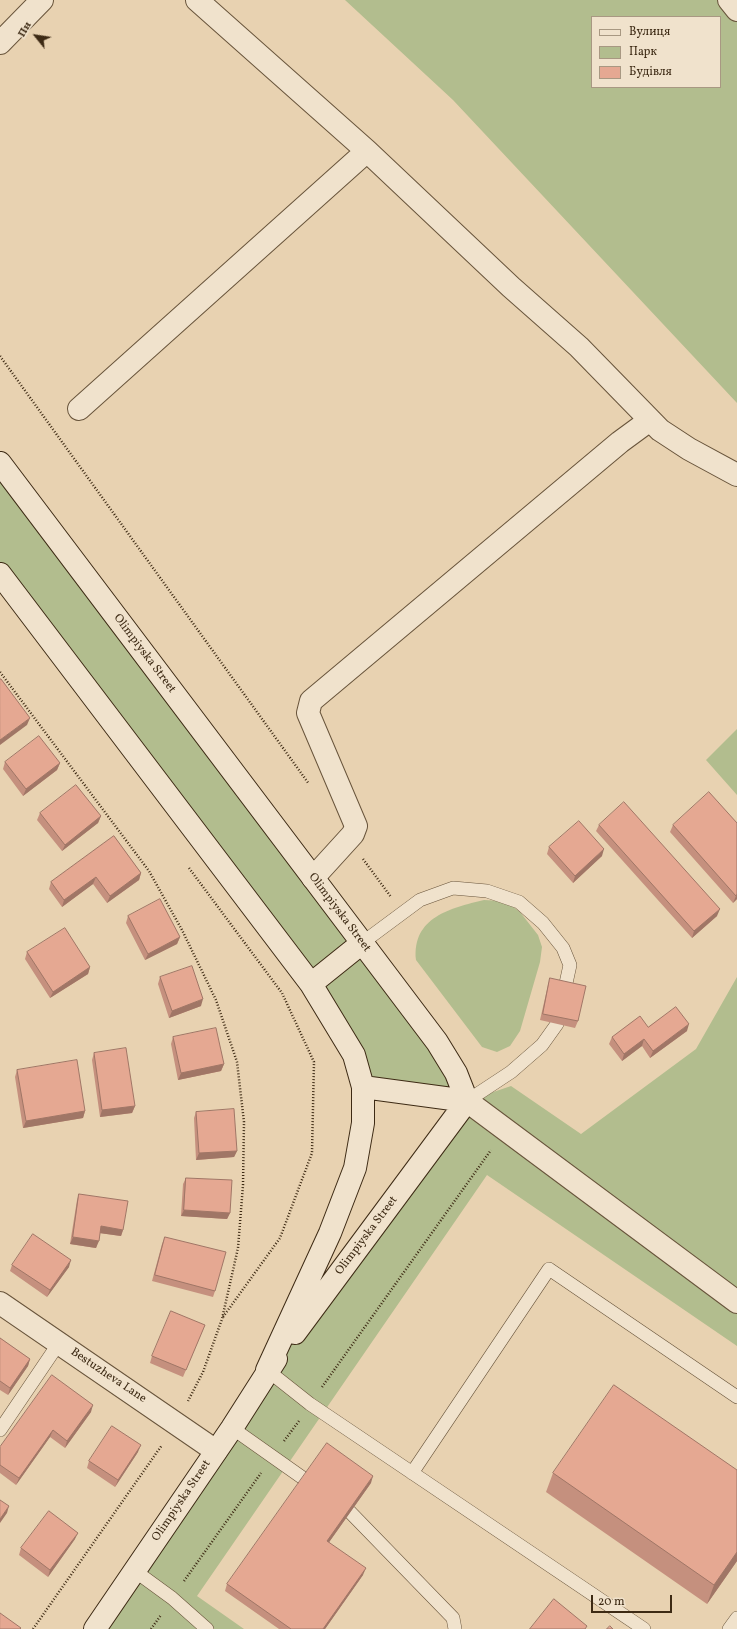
<!DOCTYPE html>
<html>
<head>
<meta charset="utf-8">
<style>
  body { margin:0 }
  #map { position:relative; width:737px; height:1629px; overflow:hidden; background:#e8d2b1; font-family:Vollkorn,serif }
  canvas { display:block }
  .legend { position:absolute; left:591px; top:16px; width:130px; height:72px; box-sizing:border-box; background:#f0e2cc; border:1px solid #a89882; margin:0; padding:5px 7px; list-style:none; font-size:12px; color:#3d2a14 }
  .legend li { display:flex; align-items:center; gap:8px; height:20px }
  .legend b { width:20px; border:1px solid #a89882 }
  .north { position:absolute; left:16px; top:16px; width:40px; height:40px; -webkit-text-stroke:3px #f0e2cc; paint-order:stroke; rotate:300deg; font-size:11px; font-weight:700; line-height:16px; text-align:center; color:#3d2a14 }
  .north::after { content:''; display:block; margin:auto; width:14px; height:18px; background:#3d2a14; clip-path:polygon(50% 0,100% 100%,50% 72%,0 100%) }
  .scale { position:absolute; left:591px; top:1595px; width:81px; height:18px; box-sizing:border-box; border:2px solid #3d2a14; border-top:0; padding-left:5px; font-size:12px; line-height:14px; white-space:nowrap; color:#3d2a14; -webkit-text-stroke:3px #f0e2cc; paint-order:stroke }
</style>
</head>
<body>
<div id="map">
<canvas width="737" height="1629"></canvas>
<ul class="legend">
<li><b style="height:5px;background:#f0e2cc"></b>Вулиця</li>
<li><b style="height:11px;background:#b2bd8e"></b>Парк</li>
<li><b style="height:11px;background:#e5a892"></b>Будівля</li>
</ul>
<div class="north">Пн</div>
<div class="scale">20 m</div>
</div>
<script>
const ctx = document.querySelector('canvas').getContext('2d');
ctx.lineJoin = 'round';
function fill(path, color) {
  ctx.fillStyle = color;
  ctx.fill(path, 'evenodd');
}
function trace(path, color, width, dash) {
  ctx.strokeStyle = color;
  ctx.lineWidth = width;
  ctx.lineCap = dash ? 'butt' : 'round';
  ctx.setLineDash(dash || []);
  ctx.stroke(path);
}
function drawText(font, color, halo, rows, align = 'center') {
  ctx.font = font + ' Vollkorn,serif';
  ctx.lineWidth = 3;
  ctx.setLineDash([]);
  ctx.textBaseline = 'middle';
  ctx.strokeStyle = halo;
  ctx.fillStyle = color;
  for (const [text, x, y, turn = 0] of rows) {
    ctx.save();
    ctx.translate(x, y);
    ctx.rotate((+turn || 0) * Math.PI / 180);
    ctx.textAlign = isNaN(turn) ? turn : align;
    if (halo) ctx.strokeText(text, 0, 0);
    ctx.fillText(text, 0, 0);
    ctx.restore();
  }
}
fill(new Path2D(`
  M345,0H737V403L453,100ZM592,17H720V87H592Z
  M0,463L467,1101L511,1086L581,1134L696,1049L737,977V1346L487,1175L197,1596L244,1629H95L267,1370L467,1101L363,1087L354,1055L0,574Z
  M737,729V795L706,760Z
  M484,900L502,901L508,903L520,912L538,935L542,947L540,962L520,1031L510,1046L497,1052L482,1047L416,960C412,917 451,908 484,900Z`), '#b2bd8e');
const service = new Path2D(`
  M362,943L420,900L453,888L487,891L519,902L543,923L563,948L570,965L557,1024L542,1045L511,1072L467,1101
  M267,1370L310,1404L644,1629
  M232,1428L317,1488
  M0,1430L59,1343
  M412,1473L549,1269L737,1397
  M336,1502L350,1512L453,1618L455,1629
  M135,1571L172,1598L207,1629
  M729,1629L737,1618`);
const minor = new Path2D(`
  M197,0L367,151L511,287L579,347L660,430L689,449L737,475
  M729,0L737,10
  M0,43L42,0
  M79,409L367,151
  M313,878L353,834L356,826L308,713L311,701L620,442L650,420
  M467,1101L737,1302
  M0,1303L216,1451`);
const secondary = new Path2D(`
  M0,463L437,1042L456,1073L467,1101
  M0,574L311,984L354,1055L363,1087V1123L355,1168L330,1233L267,1370
  M311,984L362,943
  M363,1087L467,1101
  M295,1333L467,1101
  M95,1629L232,1428L276,1359`);
trace(service, '#68543b', 14);
trace(minor, '#68543b', 24);
trace(secondary, '#3d2a14', 24);
trace(new Path2D(`
  M0,356L309,784
  M0,672L149,871L182,930L216,1000L237,1062L244,1122L243,1185L238,1248L222,1319L203,1372L188,1401
  M363,859L391,897
  M189,868L282,993L314,1062L312,1153L280,1238L223,1317
  M322,1387L491,1150
  M284,1441L299,1421
  M184,1581L261,1473
  M33,1629L162,1445
  M151,1629L161,1615`), '#3d2a14', 2.5, [1, 2]);
trace(service, '#f0e2cc', 13);
trace(minor, '#f0e2cc', 22);
trace(secondary, '#f0e2cc', 22);
fill(new Path2D(`
  M5,762L60,763L57,770L23,796L3,769Z
  M40,813L101,816L98,823L62,851L37,820Z
  M737,823V899L733,903L670,832L673,825Z
  M599,825L717,916L692,938L596,831Z
  M114,836L141,873L139,880L107,903L93,884L62,907L49,889L51,882Z
  M549,847L602,856L573,883L547,854Z
  M128,916L180,937L177,944L145,960L126,923Z
  M27,952L90,967L88,974L50,998L25,959Z
  M160,977L201,1006L169,1018L158,984Z
  M550,978L578,1021L575,1028L540,1020L548,985Z
  M648,1027L687,1031L650,1058L642,1046L622,1061L609,1044L612,1037Z
  M173,1037L224,1064L221,1071L178,1080L171,1044Z
  M94,1053L135,1106L132,1113L100,1117L92,1060Z
  M17,1070L85,1111L83,1118L23,1128L15,1077Z
  M196,1112L237,1151L234,1157L196,1160L194,1118Z
  M186,1178L230,1213L227,1219L181,1216L183,1184Z
  M79,1194L123,1230L121,1236L100,1233L96,1248L70,1244L77,1200Z
  M165,1237L215,1291L213,1297L152,1281L162,1244Z
  M12,1265L69,1267L47,1297L10,1271Z
  M205,1325L183,1377L150,1363L152,1356Z
  M0,1338L30,1359L28,1366L8,1395L0,1390Z
  M91,1412L65,1448L50,1437L16,1485L0,1473V1447Z
  M138,1452L115,1487L87,1468L89,1461Z
  M737,1470V1561L707,1604L546,1492L553,1473Z
  M371,1483L329,1542L363,1575L325,1629H279L225,1591L227,1584Z
  M75,1539L48,1577L19,1555L21,1548Z`), '#c5907e');
fill(new Path2D(`
  M30,718L27,725L0,745V740Z
  M60,763L57,770L23,796L26,789Z
  M101,816L98,823L62,851L65,845Z
  M604,849L602,856L573,883L575,876Z
  M141,873L139,880L107,903L110,896Z
  M96,877L93,884L62,907L64,900Z
  M737,894V899L733,903L736,896Z
  M720,909L717,916L692,938L694,931Z
  M180,937L177,944L145,960L148,954Z
  M90,967L88,974L50,998L53,992Z
  M203,999L201,1006L169,1018L172,1011Z
  M689,1024L687,1031L650,1058L653,1051Z
  M644,1039L642,1046L622,1061L624,1054Z
  M224,1064L221,1071L178,1080L181,1073Z
  M135,1106L132,1113L100,1117L102,1110Z
  M85,1111L83,1118L23,1128L26,1121Z
  M237,1151L234,1157L196,1160L199,1153Z
  M184,1210L230,1213L227,1219L181,1216Z
  M101,1226L123,1230L121,1236L99,1233Z
  M73,1237L99,1241L96,1248L70,1244Z
  M71,1260L69,1267L47,1297L50,1290Z
  M30,1359L28,1366L8,1395L10,1388Z
  M93,1405L91,1412L65,1448L67,1441Z
  M53,1430L50,1437L16,1485L19,1478Z
  M141,1445L138,1452L115,1487L118,1480Z
  M373,1476L371,1483L325,1548L327,1541Z
  M9,1506L7,1513L0,1523V1519Z
  M78,1533L75,1539L48,1577L50,1570Z
  M737,1552V1561L707,1604L714,1585Z
  M366,1568L363,1575L325,1629H323Z`), '#a07666');
const building = new Path2D(`
  M0,679H1L30,718L0,740Z
  M39,736L60,763L26,789L5,762Z
  M76,785L101,816L65,845L40,813Z
  M709,792L737,823V894L736,896L673,825Z
  M624,802L720,909L694,931L599,825Z
  M579,821L604,849L575,876L549,847Z
  M114,836L141,873L110,896L96,877L64,900L51,882Z
  M160,899L180,937L148,954L128,916Z
  M65,928L90,967L53,992L27,952Z
  M192,966L203,999L172,1011L160,977Z
  M550,978L586,986L578,1021L543,1014Z
  M676,1007L689,1024L653,1051L644,1039L624,1054L612,1037L640,1016L648,1027Z
  M216,1028L224,1064L181,1073L173,1037Z
  M126,1048L135,1106L102,1110L94,1053Z
  M77,1060L85,1111L26,1121L17,1070Z
  M234,1109L237,1151L199,1153L196,1112Z
  M186,1178L232,1180L230,1213L184,1210Z
  M79,1194L128,1201L123,1230L101,1226L99,1241L73,1237Z
  M33,1234L71,1260L50,1290L12,1265Z
  M165,1237L226,1252L215,1291L155,1275Z
  M171,1311L205,1325L186,1370L152,1356Z
  M0,1338L30,1359L10,1388L0,1381Z
  M52,1375L93,1405L67,1441L53,1430L19,1478L0,1465V1447Z
  M614,1385L737,1470V1552L714,1585L553,1473Z
  M112,1426L141,1445L118,1480L89,1461Z
  M327,1443L373,1476L327,1541L366,1568L323,1629H291L227,1584Z
  M0,1500L9,1506L0,1519Z
  M49,1511L78,1533L50,1570L21,1548Z
  M554,1599L587,1626L585,1629H530Z
  M0,1613L21,1628L20,1629H0Z
  M610,1626L613,1629H607Z`);
fill(building, '#e5a892');
trace(building, '#a07666', 1);
drawText('12px', '#3d2a14', '#f0e2cc', [
  ["Olimpiyska Street",144,654,53],
  ["Olimpiyska Street",339,913,53],
  ["Olimpiyska Street",367,1236,-53],
  ["Bestuzheva Lane",108,1376,34],
  ["Olimpiyska Street",182,1501,-56]
]);
</script>
</body>
</html>
